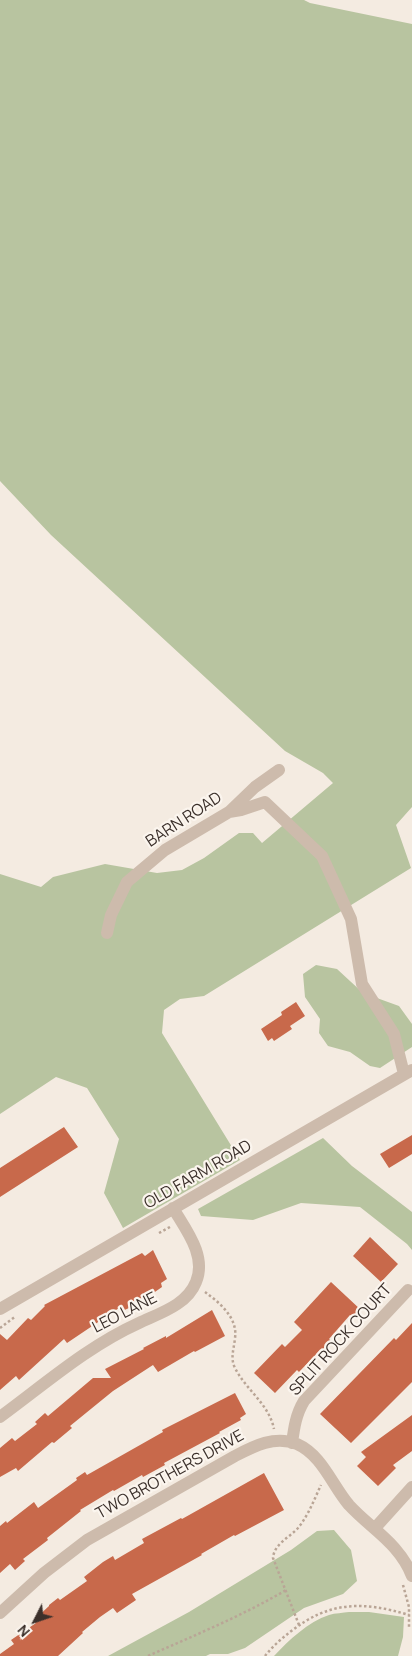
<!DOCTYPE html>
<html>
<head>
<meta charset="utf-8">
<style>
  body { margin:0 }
  #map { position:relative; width:412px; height:1656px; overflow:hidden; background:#f4ebe1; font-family:Manrope,sans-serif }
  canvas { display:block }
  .north { position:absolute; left:10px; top:1596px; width:50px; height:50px; -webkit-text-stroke:4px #fbf5ee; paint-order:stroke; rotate:229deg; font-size:14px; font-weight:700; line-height:20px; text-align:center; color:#3b302b }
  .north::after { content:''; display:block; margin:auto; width:18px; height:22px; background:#3b302b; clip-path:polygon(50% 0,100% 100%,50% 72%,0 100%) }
</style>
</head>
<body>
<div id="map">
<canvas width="412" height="1656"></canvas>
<div class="north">N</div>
</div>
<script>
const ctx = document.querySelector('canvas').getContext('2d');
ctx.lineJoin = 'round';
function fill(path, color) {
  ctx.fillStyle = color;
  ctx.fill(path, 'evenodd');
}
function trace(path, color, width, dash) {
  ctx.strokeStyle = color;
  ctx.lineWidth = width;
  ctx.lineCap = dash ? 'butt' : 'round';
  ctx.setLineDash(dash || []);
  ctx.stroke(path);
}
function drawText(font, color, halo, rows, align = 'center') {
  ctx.font = font + ' Manrope,sans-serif';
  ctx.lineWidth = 4.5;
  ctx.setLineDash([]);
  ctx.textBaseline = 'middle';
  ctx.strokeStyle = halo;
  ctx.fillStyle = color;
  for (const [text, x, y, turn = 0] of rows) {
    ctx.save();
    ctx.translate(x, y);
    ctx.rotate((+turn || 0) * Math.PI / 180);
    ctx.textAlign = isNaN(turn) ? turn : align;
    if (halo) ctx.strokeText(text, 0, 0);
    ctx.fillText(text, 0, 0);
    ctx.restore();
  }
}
fill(new Path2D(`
  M0,0H304L310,3L412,24V807L396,825L411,868L204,996L180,999L164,1010L162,1033L240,1160L123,1228L104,1193L119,1139L87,1088L56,1077L0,1114V874L41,887L53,877L105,864L157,873L182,870L204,858L239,833H253L262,843L333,783L323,773L285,751L51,535L0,481Z
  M316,965L337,969L363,993L399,1006L412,1024V1047L380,1068L370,1066L350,1052L328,1046L319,1033L320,1019L305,997L303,974Z
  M323,1138L352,1166L412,1212V1250L407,1244L360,1207L301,1203L253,1220L201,1216L198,1209Z
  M334,1530L351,1550L357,1581L343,1594L304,1608L245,1648L228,1654H210L206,1656H108L189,1612L291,1550L317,1531Z
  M349,1612H369L404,1617L403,1637L398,1656H274C289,1640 308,1622 329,1615C335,1613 343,1613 349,1612Z`), '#b8c4a0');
fill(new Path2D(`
  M296,1002L305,1016L290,1026L292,1029L274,1041L272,1038L268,1041L261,1029L282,1015L281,1012Z
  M64,1127L78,1147L0,1197V1168Z
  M412,1135V1154L389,1168L380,1154Z
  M370,1237L398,1264L381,1282L353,1256Z
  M153,1250L167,1279L161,1283L162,1287L152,1294L130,1303L129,1308L120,1312L119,1308L67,1343L64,1339L19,1380L16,1376L0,1390V1334L7,1340L28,1318L31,1320L45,1306L44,1305L142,1253L145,1256Z
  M331,1282L361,1310L353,1318L350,1315L329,1339L331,1341L324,1350L322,1348L299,1372L297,1370L275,1393L254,1373L282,1344L285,1347L302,1330L294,1322Z
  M212,1310L225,1336L195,1352L194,1351L158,1372L153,1365L113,1391L70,1426L72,1428L54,1443L52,1442L18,1471L16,1468L0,1477V1448L12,1438L15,1441L37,1424L35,1422L45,1413L48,1416L93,1378H111L105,1369L144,1349L143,1348L166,1336V1338Z
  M412,1323V1382L351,1443L320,1414L394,1338L396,1340Z
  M235,1393L246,1414L240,1418L241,1420L219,1432L220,1433L164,1463L165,1465L143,1477L142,1475L114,1491L113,1490L80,1510L81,1511L47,1538L48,1540L23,1559L25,1561L15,1570L10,1564L0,1573V1526L6,1521L7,1523L34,1502L38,1508L77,1480L76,1478L85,1472L87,1475L163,1432L162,1430Z
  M412,1415V1451L393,1465L396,1468L378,1486L357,1466L366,1457L361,1452Z
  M264,1473L284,1510L235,1536L234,1535L201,1554L202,1555L132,1594L136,1600L117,1613L113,1608L100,1617L82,1632L83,1633L58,1656H0V1654L14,1644L11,1640L36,1623L34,1620L49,1606V1605L58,1598L60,1600L87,1581L84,1577L103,1562L113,1556L115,1560L144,1543L142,1539L181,1518L182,1519Z`), '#c8694b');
trace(new Path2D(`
  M159,1233L170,1227
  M205,1292C220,1303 238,1318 235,1338C234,1349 230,1358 235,1368C246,1390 269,1404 274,1429
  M0,1328L16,1316
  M403,1585L409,1607V1628
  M299,1625L273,1558C274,1544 289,1538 298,1528C308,1516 314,1500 321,1485
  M148,1656C195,1635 242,1616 286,1590
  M265,1656C272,1647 281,1639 290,1632C329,1601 363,1601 409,1615`), '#b9a596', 2.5, [2.5, 2.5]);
trace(new Path2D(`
  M229,812L241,810L265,802L322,856L351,919L362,984L394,1034L404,1074
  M107,933L111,915L127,882L165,850L229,812L255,787L279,770
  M0,1309L412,1070
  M0,1417C45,1384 88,1346 139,1323C160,1313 187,1305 196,1282C207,1256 186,1230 173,1208
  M292,1443C294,1428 296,1414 304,1401L408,1290
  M375,1528L412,1487
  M0,1613L44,1573L87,1540L235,1456C254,1446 275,1435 297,1444C322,1455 332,1485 349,1505C371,1529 399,1543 412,1576`), '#cdbbac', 12);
drawText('16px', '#3b302b', '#fbf5ee', [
  ["BARN ROAD",184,820,-33],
  ["OLD FARM ROAD",198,1175,-30],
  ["LEO LANE",125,1313,-27],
  ["SPLIT ROCK COURT",341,1340,-48],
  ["TWO BROTHERS DRIVE",170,1475,-29]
]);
</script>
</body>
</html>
